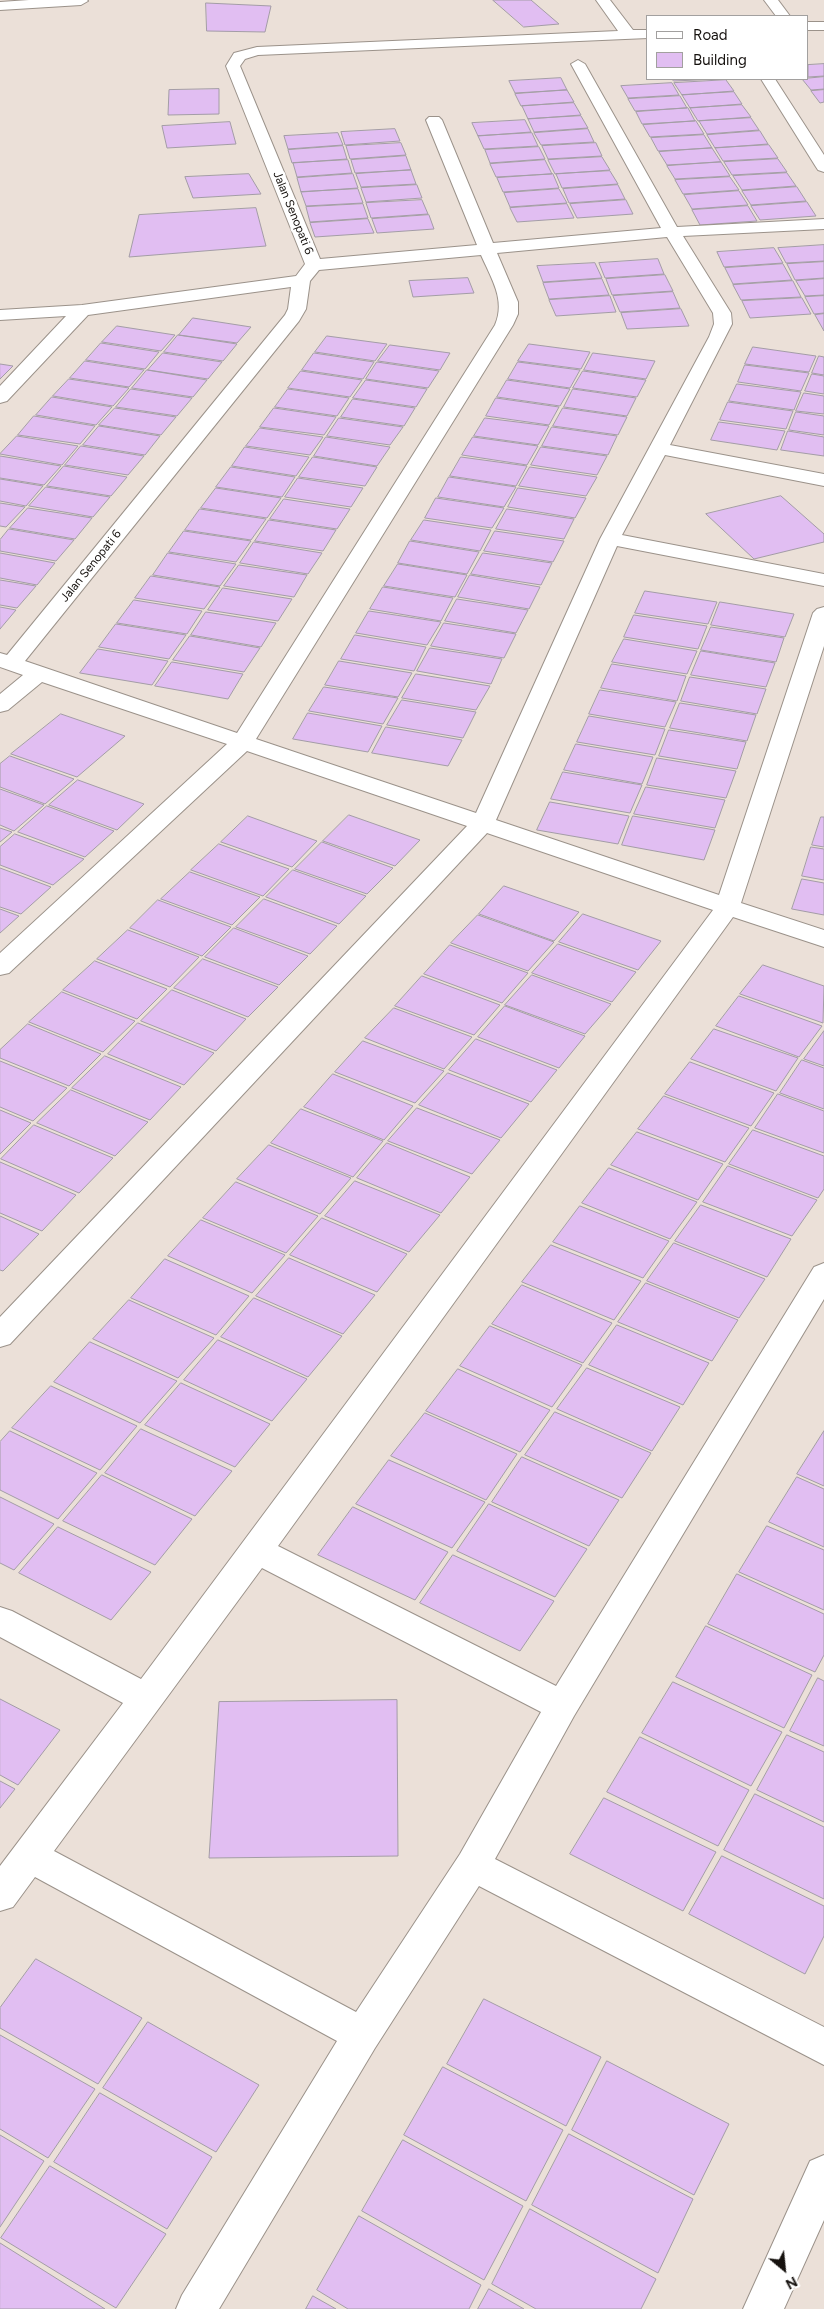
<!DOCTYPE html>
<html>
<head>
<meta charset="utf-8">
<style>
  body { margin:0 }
  #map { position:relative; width:824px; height:2309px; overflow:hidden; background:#ebe0d8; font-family:Figtree,sans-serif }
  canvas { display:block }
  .legend { position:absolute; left:646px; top:15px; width:162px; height:65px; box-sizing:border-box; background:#fff; border:1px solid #a2a09f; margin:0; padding:6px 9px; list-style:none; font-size:15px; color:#16120f }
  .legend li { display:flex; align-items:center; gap:10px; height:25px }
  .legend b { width:25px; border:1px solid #a2a09f }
  .north { position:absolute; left:759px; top:2244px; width:50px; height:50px; -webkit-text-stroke:4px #fff; paint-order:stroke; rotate:152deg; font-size:14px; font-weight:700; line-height:20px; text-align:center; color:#16120f }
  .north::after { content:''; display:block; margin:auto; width:18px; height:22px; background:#16120f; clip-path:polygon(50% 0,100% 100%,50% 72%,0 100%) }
</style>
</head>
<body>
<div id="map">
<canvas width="824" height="2309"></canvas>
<ul class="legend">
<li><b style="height:6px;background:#fff"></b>Road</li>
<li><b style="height:14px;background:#e1bef2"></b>Building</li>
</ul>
<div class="north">N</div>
</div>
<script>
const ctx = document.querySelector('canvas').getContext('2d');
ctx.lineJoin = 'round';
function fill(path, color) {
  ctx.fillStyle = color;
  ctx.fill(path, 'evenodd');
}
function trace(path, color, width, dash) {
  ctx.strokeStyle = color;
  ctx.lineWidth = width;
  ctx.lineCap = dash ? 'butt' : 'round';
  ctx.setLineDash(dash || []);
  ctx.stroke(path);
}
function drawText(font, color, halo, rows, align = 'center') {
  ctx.font = font + ' Figtree,sans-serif';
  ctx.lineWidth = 5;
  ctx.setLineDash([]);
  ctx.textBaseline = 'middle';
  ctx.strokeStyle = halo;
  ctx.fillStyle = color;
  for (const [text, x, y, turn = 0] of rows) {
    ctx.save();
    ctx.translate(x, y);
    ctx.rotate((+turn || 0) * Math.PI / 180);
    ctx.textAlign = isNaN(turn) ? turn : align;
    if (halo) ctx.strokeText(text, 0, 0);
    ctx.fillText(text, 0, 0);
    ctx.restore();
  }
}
const building = new Path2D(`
  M493,0H531L559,24L524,27Z
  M206,3L271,6L265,32L207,31Z
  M824,64V76L808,77V65Z
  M824,77V89L811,90L802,79Z
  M561,78L567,90L515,93L509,81Z
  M672,79H718L674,81Z
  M726,80L734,91L682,95L674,83Z
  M672,83L679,95L628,98L621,86Z
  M219,89V114L168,115L169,90Z
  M567,90L574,102L521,106L515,94Z
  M824,90V102L820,103L811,91Z
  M734,92L742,104L690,108L682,95Z
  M680,96L687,108L635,111L628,99Z
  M574,103L581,115L528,119L522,106Z
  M742,105L751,117L698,121L690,108Z
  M688,108L695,121L642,124L636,112Z
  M581,116L588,128L534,132L528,119Z
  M751,118L759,130L707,134L699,121Z
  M525,120L531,132L478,136L472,123Z
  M696,121L704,134L650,137L643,125Z
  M230,122L236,144L167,148L162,126Z
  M395,129L400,141L345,145L341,132Z
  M588,129L594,142L541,145L534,133Z
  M760,131L768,144L715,148L707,135Z
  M338,133L343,145L288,149L284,136Z
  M532,133L538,146L484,149L478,136Z
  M704,135L712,148L658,151L651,138Z
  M401,143L406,155L350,159L346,146Z
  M596,143L602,156L548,159L542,146Z
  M769,145L778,158L723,161L715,148Z
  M343,146L347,159L292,163L288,150Z
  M539,147L545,159L490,163L485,150Z
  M712,148L721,162L667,165L659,152Z
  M406,156L411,170L355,173L351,160Z
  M602,157L610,170L555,174L548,160Z
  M778,159L787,172L732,175L724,162Z
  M348,160L352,173L297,177L293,163Z
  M545,160L552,174L496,177L490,164Z
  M721,162L730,176L675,179L667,166Z
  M411,170L416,184L361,187L356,174Z
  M610,171L618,184L562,188L556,174Z
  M787,173L796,186L742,190L733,176Z
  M249,174L261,194L193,198L185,177Z
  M353,174L358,188L301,192L297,178Z
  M553,174L559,188L503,192L497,178Z
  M730,177L739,190L683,194L675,180Z
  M417,185L422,198L366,202L361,188Z
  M618,185L625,199L569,203L563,189Z
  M797,187L806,201L751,205L742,191Z
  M358,189L363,203L306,206L301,192Z
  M559,189L567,203L510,207L504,193Z
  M739,191L748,205L692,209L684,195Z
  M422,200L428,214L371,218L366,203Z
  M626,200L633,214L577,218L570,204Z
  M807,202L816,216L760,220L751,206Z
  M363,204L368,218L310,222L306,207Z
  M567,204L574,218L517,222L510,208Z
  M748,206L757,221L700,225L692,210Z
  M256,208L266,246L129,257L139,215Z
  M429,215L434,229L377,233L372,219Z
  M368,219L374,233L315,237L310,223Z
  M824,245V261L786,263L778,248Z
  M774,248L783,263L724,267L717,252Z
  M658,259L664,274L605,278L599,263Z
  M824,262V278L795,280L787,264Z
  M595,263L602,278L543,282L537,266Z
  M783,264L792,280L733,284L725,268Z
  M665,275L673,291L612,295L606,279Z
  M468,278L474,293L413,297L409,281Z
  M602,279L609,295L549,299L543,283Z
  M824,279V295L805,296L796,281Z
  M793,281L801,297L741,300L733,285Z
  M673,292L680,308L620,312L613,296Z
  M610,296L616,312L556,316L549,300Z
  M824,296V313L814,314L805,297Z
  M802,298L811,314L750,318L742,301Z
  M681,309L689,326L627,329L621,313Z
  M824,314V331L815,315Z
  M193,318L251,327L237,343L179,335Z
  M117,326L175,335L161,351L102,342Z
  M178,335L237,344L223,361L164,352Z
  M327,336L387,344L375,361L315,352Z
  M101,343L159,352L145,369L86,360Z
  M529,344L590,352L581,369L518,361Z
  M390,345L450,353L440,370L378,361Z
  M753,347L816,356L809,372L745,364Z
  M163,353L222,362L208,379L148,370Z
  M314,353L374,362L363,379L302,370Z
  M593,353L655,361L646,379L584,370Z
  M819,356L824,357V375L812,373Z
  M85,361L144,370L129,387L70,378Z
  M377,362L439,371L428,388L366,379Z
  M518,362L580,370L570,388L508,379Z
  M0,364L13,366L0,379Z
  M745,365L809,373L801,391L738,382Z
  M147,370L207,380L193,397L132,388Z
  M301,371L362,380L350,397L288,388Z
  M583,371L646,380L637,397L573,388Z
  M812,374L824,376V394L805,391Z
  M69,379L129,388L113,406L53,396Z
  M366,380L427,389L416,407L353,398Z
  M507,380L570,389L560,406L497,397Z
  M737,384L801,392L794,410L729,401Z
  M131,389L192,398L177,416L116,407Z
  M288,389L349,398L337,416L275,407Z
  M573,389L636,398L627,416L564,407Z
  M804,393L824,396V414L796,411Z
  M52,397L112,407L96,425L36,415Z
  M496,398L559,407L549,425L486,416Z
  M353,399L415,408L404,426L341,417Z
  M728,402L793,411L786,429L720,420Z
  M115,408L176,417L161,435L99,425Z
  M274,408L336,417L324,435L260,427Z
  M563,408L627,417L618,435L553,426Z
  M796,412L824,416V435L789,430Z
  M34,416L95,426L80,444L18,435Z
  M339,418L403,427L390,445L327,436Z
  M485,418L549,426L538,445L474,436Z
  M719,422L785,431L777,450L711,440Z
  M99,426L160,436L145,455L83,445Z
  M552,427L617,436L608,455L542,446Z
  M260,428L323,437L310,455L246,446Z
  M788,431L824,437V456L781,450Z
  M17,436L78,446L62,465L0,454Z
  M326,437L390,447L377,466L314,456Z
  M473,437L538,446L527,465L462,455Z
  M81,446L144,456L128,475L65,465Z
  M245,447L309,457L296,476L232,466Z
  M541,447L607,456L597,475L531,465Z
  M0,456L61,466L44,485L0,478Z
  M313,457L377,467L365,486L299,477Z
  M461,457L527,466L516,486L450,476Z
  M64,466L127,477L111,496L47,486Z
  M231,467L295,477L282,497L216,487Z
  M530,467L597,477L586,496L519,486Z
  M449,477L516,487L504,507L438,497Z
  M298,478L363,488L351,507L285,497Z
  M0,479L43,486L26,506L0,501Z
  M46,487L110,497L93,517L29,506Z
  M216,488L281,498L267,518L201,508Z
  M518,488L586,498L575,518L508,507Z
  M781,496L824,534V542L754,559L706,514Z
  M436,498L504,508L492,528L425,518Z
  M284,499L350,509L337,529L270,519Z
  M0,503L25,507L6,527L0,526Z
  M28,508L92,518L75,539L10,528Z
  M200,509L266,519L251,540L185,530Z
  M507,509L574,519L564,539L496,529Z
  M269,520L336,530L323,551L255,541Z
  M424,520L491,530L480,551L411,540Z
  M9,529L74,540L56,561L0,551V540Z
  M184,531L251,541L236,562L169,552Z
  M495,531L564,541L553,562L484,551Z
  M410,541L479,552L467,574L398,563Z
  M254,542L322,553L308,574L240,563Z
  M0,553L55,563L37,585L0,578Z
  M168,553L236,564L220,586L153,575Z
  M483,553L552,563L541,585L471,574Z
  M398,564L467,575L455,597L384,586Z
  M239,565L307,575L294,597L224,586Z
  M470,575L540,587L529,609L458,597Z
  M151,576L220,587L204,609L135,598Z
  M0,580L36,586L17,608L0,605Z
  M383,587L453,598L441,621L370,609Z
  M223,588L292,599L278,621L208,610Z
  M645,591L717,602L708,624L635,613Z
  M457,599L528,610L516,633L445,621Z
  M134,600L202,611L187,634L117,623Z
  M720,602L794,614L785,637L711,625Z
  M0,607L16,610L0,629Z
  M369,611L441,622L427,645L356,633Z
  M206,612L276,623L261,647L191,635Z
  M634,615L707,626L698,649L624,637Z
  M444,623L516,634L504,658L431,646Z
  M116,624L186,635L169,659L99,647Z
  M711,627L784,638L776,662L701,650Z
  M355,635L426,647L414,671L341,659Z
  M190,636L260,648L244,672L173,660Z
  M624,639L697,651L687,674L612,662Z
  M430,648L502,659L491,684L417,671Z
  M98,649L168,661L152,685L80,673Z
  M701,651L775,663L766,687L691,675Z
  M339,661L412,673L398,697L325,685Z
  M172,662L243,674L228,699L155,686Z
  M612,664L686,676L677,701L601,688Z
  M416,674L490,686L476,710L402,698Z
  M690,677L766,689L757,714L681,701Z
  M324,687L398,698L383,724L309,711Z
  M600,690L676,702L665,727L589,714Z
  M402,700L476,712L463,738L387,725Z
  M680,703L756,715L747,741L670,728Z
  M308,713L382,726L368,752L293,739Z
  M61,714L125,736L77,777L11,754Z
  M589,716L665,729L655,755L577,742Z
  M386,727L462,740L448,766L372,753Z
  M669,730L746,742L737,769L659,756Z
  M576,744L653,757L642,784L564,770Z
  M10,756L74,779L45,804L0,787V764Z
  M657,758L736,771L726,798L647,785Z
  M563,772L642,785L630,813L551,799Z
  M78,780L144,804L117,830L49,805Z
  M646,787L725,800L715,828L634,814Z
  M0,789L44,805L14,831L0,825Z
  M550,802L629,816L618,844L537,830Z
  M47,806L114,831L85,857L18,832Z
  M349,815L420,840L395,866L323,841Z
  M248,816L317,841L292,867L221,842Z
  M633,816L715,830L704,860L622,845Z
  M821,817H824V847L812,845Z
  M0,828L12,832L0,842Z
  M15,834L84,859L53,885L0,865V847Z
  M322,842L393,868L367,894L295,869Z
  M219,844L289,869L263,896L191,870Z
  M811,847L824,849V880L802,876Z
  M0,868L51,887L21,914L0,907Z
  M293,870L366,896L339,924L266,897Z
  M190,872L260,897L232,925L161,899Z
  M802,879L824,883V915L792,909Z
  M504,886L579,912L554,941L479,914Z
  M264,899L337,926L310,954L236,927Z
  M158,900L231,927L202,956L130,928Z
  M0,909L19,916L0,933Z
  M583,914L661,941L638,970L559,942Z
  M478,915L554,942L528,971L451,943Z
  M234,928L308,956L279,985L205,957Z
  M128,930L199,957L170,987L97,959Z
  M558,944L636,972L612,1002L532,973Z
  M450,945L528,973L502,1003L424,974Z
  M203,959L278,987L248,1017L174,988Z
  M95,961L167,989L137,1019L63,990Z
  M763,965L824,986L823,1023L740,994Z
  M532,975L611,1004L585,1034L505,1005Z
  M422,976L500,1005L474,1035L395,1006Z
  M172,990L246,1019L216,1051L141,1021Z
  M62,992L135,1021L103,1052L29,1022Z
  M739,996L822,1026L799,1057L716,1026Z
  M505,1006L585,1036L559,1068L478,1037Z
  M394,1008L472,1037L444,1069L365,1038Z
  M138,1023L214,1053L184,1085L108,1054Z
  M28,1024L101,1054L69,1086L0,1058V1050Z
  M714,1029L798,1058L776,1091L691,1059Z
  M824,1031V1066L804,1059Z
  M476,1039L557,1070L531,1102L449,1070Z
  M363,1041L444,1071L415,1103L335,1072Z
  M105,1056L181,1087L150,1120L72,1088Z
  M802,1060L824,1068V1109L780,1093Z
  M0,1061L67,1088L33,1121L0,1107Z
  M690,1062L774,1093L751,1126L665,1094Z
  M448,1073L529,1104L501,1138L419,1105Z
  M333,1074L413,1106L384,1140L304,1107Z
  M71,1090L148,1122L115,1156L37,1123Z
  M778,1094L824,1111V1153L755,1128Z
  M664,1096L749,1128L725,1162L638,1129Z
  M417,1108L500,1140L472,1174L388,1141Z
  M301,1109L383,1141L353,1177L271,1143Z
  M0,1110L31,1123L0,1154Z
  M34,1125L113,1158L79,1193L1,1159Z
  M753,1130L824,1156V1189L818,1198L729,1164Z
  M637,1132L723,1164L698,1200L611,1165Z
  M387,1143L470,1177L441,1213L357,1178Z
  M269,1145L351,1178L320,1214L237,1179Z
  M0,1162L76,1195L42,1231L0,1213Z
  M728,1166L817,1200L792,1236L703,1202Z
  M609,1168L697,1202L670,1239L582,1203Z
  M355,1181L440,1215L409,1252L325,1216Z
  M236,1182L318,1216L286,1253L203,1218Z
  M701,1205L791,1239L767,1277L675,1241Z
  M580,1206L669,1241L643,1278L553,1242Z
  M0,1216L39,1234L3,1271L0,1270Z
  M322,1218L407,1254L377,1292L290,1255Z
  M201,1220L285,1255L252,1293L168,1256Z
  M674,1243L765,1279L739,1318L647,1281Z
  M551,1245L641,1281L614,1320L522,1282Z
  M289,1258L375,1295L343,1334L256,1296Z
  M165,1259L249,1296L216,1335L131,1298Z
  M646,1283L738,1320L712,1361L618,1322Z
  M522,1285L612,1323L583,1363L492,1324Z
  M254,1298L342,1336L308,1377L221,1337Z
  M129,1300L214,1338L178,1378L93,1339Z
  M617,1325L709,1363L683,1405L589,1365Z
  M490,1326L582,1365L552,1407L460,1366Z
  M218,1340L307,1379L272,1421L184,1380Z
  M90,1342L177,1381L140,1423L54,1382Z
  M587,1368L680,1407L652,1451L557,1409Z
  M458,1369L550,1410L520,1452L426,1411Z
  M181,1383L270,1424L235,1467L145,1425Z
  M51,1386L137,1426L100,1470L12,1428Z
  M555,1412L651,1453L622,1498L525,1455Z
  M425,1413L517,1454L486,1500L391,1456Z
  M141,1429L232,1471L195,1516L105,1473Z
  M10,1431L97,1473L58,1519L0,1490V1442Z
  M824,1431V1486L797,1474Z
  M522,1457L619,1500L589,1546L492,1502Z
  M389,1460L485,1502L452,1548L356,1504Z
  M102,1475L192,1519L155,1565L63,1521Z
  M797,1477L824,1489V1547L769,1522Z
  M0,1497L54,1524L14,1570L0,1563Z
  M489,1504L587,1549L555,1597L457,1551Z
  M353,1507L448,1552L415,1600L318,1555Z
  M767,1526L824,1550V1610L739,1572Z
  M58,1527L151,1572L111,1620L19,1573Z
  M453,1555L554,1601L520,1651L420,1603Z
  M737,1574L824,1614V1655L815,1672L708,1624Z
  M706,1626L812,1675L784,1728L676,1677Z
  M818,1678L824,1681V1746L790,1731Z
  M673,1682L782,1732L751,1786L642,1733Z
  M0,1699L60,1730L18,1785L0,1775Z
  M397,1700L398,1856L209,1858L219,1702Z
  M787,1735L824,1752V1822L757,1790Z
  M640,1737L749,1790L718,1846L607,1792Z
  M0,1781L15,1789L0,1808Z
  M755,1794L824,1827V1899L724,1850Z
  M604,1798L716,1852L683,1911L570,1854Z
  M722,1856L824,1906V1936L805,1974L689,1914Z
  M36,1959L142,2018L98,2084L0,2028V2008Z
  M484,1999L601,2057L566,2126L447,2064Z
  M148,2022L259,2085L216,2152L103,2088Z
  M0,2035L95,2089L48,2158L0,2129Z
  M607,2061L729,2124L694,2195L572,2130Z
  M443,2067L563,2130L526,2201L404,2135Z
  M100,2093L212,2157L167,2229L54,2162Z
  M569,2134L693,2199L658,2273L532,2205Z
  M0,2135L44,2161L0,2227Z
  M403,2140L523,2206L484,2280L362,2211Z
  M50,2166L166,2234L116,2308L1,2238Z
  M530,2209L656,2279L641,2309H536L492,2284Z
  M359,2216L481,2285L469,2309H348L317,2290Z
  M0,2243L105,2309H0Z
  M489,2289L524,2309H478Z
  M313,2296L336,2309H306Z`);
fill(building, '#e1bef2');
trace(building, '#a39ca6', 1);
const street = new Path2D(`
  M29,0H87L88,1L81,5L0,10V2Z
  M596,0H610L633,30H648V38L258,55L245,59L240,66L320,259L477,245L426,120L429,117H439L442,120L493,243L661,228L571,64L578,60L585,64L677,227L824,219V229L683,236L731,313L732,324L670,445L824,474V486L665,455L622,535L824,574V586L617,546L496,820L719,895L813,613L817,609L824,607V646L741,903L824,930V947L733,917L278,1546L556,1686L814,1267L824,1263V1299L574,1716L495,1859L824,2027V2065L479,1886L375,2048L219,2309H176L182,2295L337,2041L35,1877L13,1907L0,1911V1866L123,1703L0,1637V1607L12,1611L141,1679L713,910L487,833L10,1344L0,1347V1317L467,826L247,751L9,973L0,975V953L227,744L42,682L8,710L0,712V694L23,675L0,667V653L7,655L285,315L288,309L291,287L88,315L7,401L0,403V386L66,316L0,320V310L82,305L296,276L305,264L226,66L234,53L257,47L618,31ZM667,237L713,313L714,324L709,337L600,539L476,813L256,739L513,325L518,314V302L497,253ZM481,255C491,278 506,300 495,325L237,733L25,661L299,321L306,309L310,281L319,270ZM262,1568L541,1712L460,1854L356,2012L54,1851Z
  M764,0H778L790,16H776Z
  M808,22H824V30H808Z
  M761,79H775L824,155V172L818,170L816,167Z
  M824,2155V2220L784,2309H743L810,2161Z`);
trace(street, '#9b928a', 2);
fill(street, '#fff');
drawText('12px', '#16120f', '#fff', [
  ["Jalan Senopati 6",293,213,68],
  ["Jalan Senopati 6",91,566,-51]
]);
</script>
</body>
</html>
